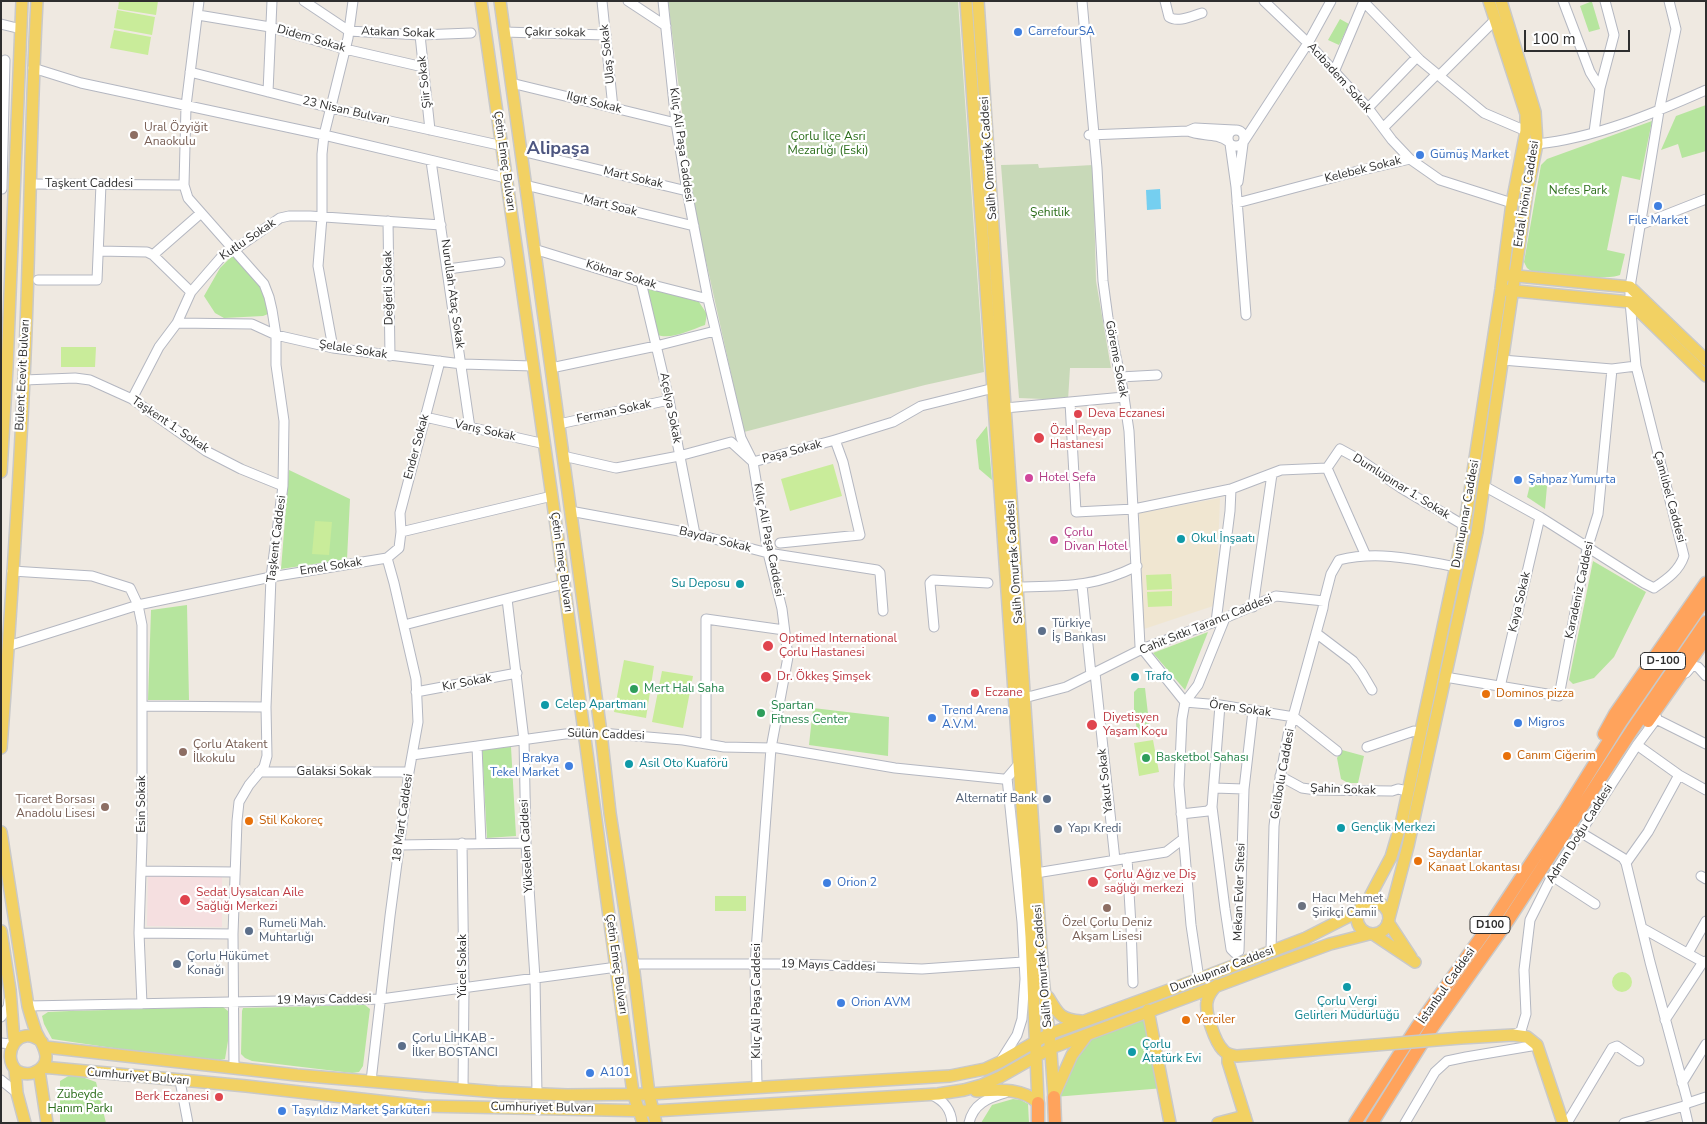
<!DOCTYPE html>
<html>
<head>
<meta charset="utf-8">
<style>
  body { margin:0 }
  #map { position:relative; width:1707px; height:1124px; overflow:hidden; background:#efe9e1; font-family:"Nunito Sans",sans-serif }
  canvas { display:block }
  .frame { position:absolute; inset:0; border:2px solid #2e2e2e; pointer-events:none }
  .scale { position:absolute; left:1524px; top:30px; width:106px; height:22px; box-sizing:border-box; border:2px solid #2e2e2e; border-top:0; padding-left:6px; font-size:15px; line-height:18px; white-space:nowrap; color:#2e2e2e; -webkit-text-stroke:4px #fff; paint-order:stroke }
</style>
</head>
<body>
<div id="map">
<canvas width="1707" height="1124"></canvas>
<div class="frame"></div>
<div class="scale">100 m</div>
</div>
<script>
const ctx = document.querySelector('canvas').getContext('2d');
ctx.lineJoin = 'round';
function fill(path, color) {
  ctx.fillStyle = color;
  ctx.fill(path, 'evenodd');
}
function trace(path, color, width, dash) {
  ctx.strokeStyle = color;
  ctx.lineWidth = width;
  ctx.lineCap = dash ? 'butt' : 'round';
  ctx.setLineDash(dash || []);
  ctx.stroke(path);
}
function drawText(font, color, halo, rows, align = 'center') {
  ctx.font = font + ' "Nunito Sans",sans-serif';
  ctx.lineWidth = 4.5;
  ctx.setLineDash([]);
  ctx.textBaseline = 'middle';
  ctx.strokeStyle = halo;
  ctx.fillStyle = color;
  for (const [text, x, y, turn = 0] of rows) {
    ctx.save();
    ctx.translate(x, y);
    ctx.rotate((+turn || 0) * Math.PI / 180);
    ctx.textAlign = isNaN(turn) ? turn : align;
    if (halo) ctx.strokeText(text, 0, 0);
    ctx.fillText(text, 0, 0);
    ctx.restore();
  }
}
fill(new Path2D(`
  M1220,498L1216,605L1144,629L1139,513Z`), '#f0e6d1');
fill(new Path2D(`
  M148,874H222V927L147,926Z`), '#f5dfe0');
fill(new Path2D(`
  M1590,2H1592L1600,29L1589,32L1580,6Z
  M1340,19L1349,24L1339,45L1328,40Z
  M1706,105V151L1682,158L1678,144L1661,150L1676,116Z
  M1652,121L1640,180L1622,176L1607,250L1625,254L1620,275C1605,281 1551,273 1531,271L1527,268L1524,262L1541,165L1547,159Z
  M234,254L262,285L268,314L263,316L224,318L215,313L204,296L220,268Z
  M649,288L699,302L707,314L705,325C690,330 670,341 655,334L645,295Z
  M987,426L992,480L979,469L976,440Z
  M289,470L350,499L347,559L281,569Z
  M1531,481L1541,483L1547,486L1545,509L1527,497Z
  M1593,561L1646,592L1614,657L1594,678L1573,684L1569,680Z
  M187,605L189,700H148L151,610Z
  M1208,632L1185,690L1153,653Z
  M1138,688H1145L1150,731L1139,732L1137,730L1134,711V692Z
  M813,708L889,717L888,756L809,745Z
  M511,747L516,836L487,838L482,748Z
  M1342,750L1364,756L1358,783H1348L1341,779L1337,758Z
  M365,1005L370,1009L363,1066L359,1072L352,1073L252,1061L245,1058L241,1054L242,1011L243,1008Z
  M223,1007L228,1011V1041L225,1059L220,1060L147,1053L52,1039L44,1024L42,1016L48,1012L70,1011Z
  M1148,1010L1164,1088L1054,1097L1089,1033Z
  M70,1075L82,1077L96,1082L106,1123H60V1081Z
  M1013,1099L1021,1100L1028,1104L1029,1123H981L992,1105Z`), '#b6e59e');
fill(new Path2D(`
  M668,1H958L984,372L925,385L744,432L694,207Z
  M1038,164L1039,168L1093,165L1096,281L1111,368H1070L1068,400L1019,398L1001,165Z`), '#c8d9b8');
fill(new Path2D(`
  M119,1H158L156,15L118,9Z
  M117,10L155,17L152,35L114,28Z
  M114,30L151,37L148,55L110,48Z
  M61,347H96L95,367H61Z
  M833,464L842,496L790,511L781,479Z
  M315,521L332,522L329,555L312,554Z
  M1171,574L1172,589L1147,590L1146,575Z
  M1172,591V606L1148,607L1147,592Z
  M624,660L654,666L646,718L614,712Z
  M662,671L693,676L683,728L652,722Z
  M1153,740L1159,772L1139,776L1134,743Z
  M715,896H746V911H715Z
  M1612 982a10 10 0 1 1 20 0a10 10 0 1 1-20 0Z`), '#c9ec9a');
fill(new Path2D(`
  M1160,189L1161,209L1147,210L1146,190Z`), '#75cff0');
const minor = new Path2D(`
  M304,1L349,31L420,35L471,33
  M602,1L613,108
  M628,1L666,26
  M663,1L676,123L687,191L708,299L741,438L753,462L768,553L782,609L788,657L771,748L755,964L757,1086
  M1082,1L1097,168L1103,281L1108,318L1123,390L1129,431L1140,646L1185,702L1220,705L1294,717L1337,751
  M1165,1L1169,17C1178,23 1192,16 1202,13
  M1264,1L1308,43L1368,108L1392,140L1410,159
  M1363,1L1420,60L1484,113L1526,131
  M1563,1L1590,72L1600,88
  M198,15L270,27L345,49L423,67
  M1,24L21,29
  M504,32L606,35
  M420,35L430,130
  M33,68L81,83L324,135L506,178
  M190,72L331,108L503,146
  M1334,72L1364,1
  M1439,76L1495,20
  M511,83L676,123
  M268,92L272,1
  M1368,108L1417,57
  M1383,128L1437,74
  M1228 138a8 8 0 1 1 16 0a8 8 0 1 1-16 0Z
  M1188,131C1201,137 1216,132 1229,142
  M1594,132L1600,88L1614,35L1605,1
  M1089,135L1188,131L1195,128L1234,130
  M1244,141L1308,43L1331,1
  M1230,144L1236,187L1246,315
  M1537,144C1595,138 1652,114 1706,90
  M521,151L687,191
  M431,161L470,428
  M1238,182L1243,144
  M31,184L184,185L188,198L264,284L269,297L272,310L276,335V365L284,421L283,486L271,577L266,707L267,756L264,767L249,785L239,802L237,821L233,934L234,1068
  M184,185L186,106L199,1
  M525,185L694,226
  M2,189L5,60
  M1237,203L1358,171L1410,159L1440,180L1512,203
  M388,221L390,356
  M1640,225L1706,199
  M534,249L641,282L708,299
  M99,251L147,252L153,255L191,292
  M153,255L201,213
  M448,269L500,262
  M38,280H97L101,184
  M641,282L669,400L695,534
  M177,323L252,324L276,335L333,348L462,364L533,366
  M333,348L318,266L322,217V154L324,135L348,38L353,1
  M1502,360L1612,369L1636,366
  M551,368L656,346L715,331
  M1120,377L1157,375
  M24,380L75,378L90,380L132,399L206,451L241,469L283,486
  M132,399L159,347L177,323L191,292L224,254L234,250L280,218L289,216H310L441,225
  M1070,402L1076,512L1134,509L1231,489L1281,470L1327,468L1340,449L1362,461L1401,488L1460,523L1465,524
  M1005,408L1124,397
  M425,417L545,444
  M559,424L669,400
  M563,456L616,468L679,456L731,442L753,462L835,440L893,422L921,406L994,388
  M1327,468L1366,556
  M1484,486L1540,517L1644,583L1654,588C1667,579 1679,571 1684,556L1636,366L1630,302V287L1659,111L1676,29L1669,1
  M570,511L695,534L768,553L877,570L880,573L883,611
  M401,532L400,513L440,361
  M780,543L860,535L843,462L835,440
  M12,571L92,576L130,588L138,605L142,625V841L139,933L142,1004
  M1082,585L1091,675
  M1017,587C1064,586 1093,588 1137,566
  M507,599L524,740L526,843L535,978L537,1094
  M1253,607L1272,474
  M1216,622L1230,511L1231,489
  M404,625L564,584
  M934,627L930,583L933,580L988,583
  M1316,633L1353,661L1362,673L1372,690
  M8,646L138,605L271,577L387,558L399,548L401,532L552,496
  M1095,673L1115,860
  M1686,673L1692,666L1698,667L1706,676
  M1445,677L1559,696L1587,549L1598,514L1612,369
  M1500,687L1540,517
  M416,692L517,673
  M1024,698L1066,687L1142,649L1225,618L1276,596L1324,601L1331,574L1339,560C1379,550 1418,560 1457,567
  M142,706L266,707
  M1656,719L1706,744
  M706,744V619L784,630
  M1637,745L1679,775L1706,790
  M477,746L481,843
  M772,747L895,768L1003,779L1007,778L1018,765
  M1367,747L1414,731L1420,734
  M412,755L565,734L601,733L683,740L724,747L771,748
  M259,772H409
  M1280,776L1302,788L1316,790L1392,791L1398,789L1408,791
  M1214,788L1244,789
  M1212,807L1225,909L1231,949L1235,953L1239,951L1244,789L1253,711
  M1181,814L1208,811L1212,807L1220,705
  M1580,832L1623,858L1626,863L1650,962L1688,1103
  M462,843L464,988L463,1089
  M399,845L526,843
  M1127,858L1131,926L1133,983
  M1626,863L1648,832L1679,775
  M141,871L235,872
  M1036,873L1166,852L1183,839
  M1552,876L1595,904
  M1701,876L1706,879
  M1642,928L1703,962
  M139,933L233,934
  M1271,951L1274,826L1279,784L1288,735L1323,608L1324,601
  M1688,953L1706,921
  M633,964H798L922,969L1023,962
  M1199,979L1191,925L1179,785L1182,719L1185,702L1198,685L1225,618
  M28,1006L381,999L617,967
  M1,1017L8,1007L9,1000
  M1665,1020L1703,962L1706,961
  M1513,1035L1521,1031L1526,1014L1524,970L1530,920L1552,876L1637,745L1657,718
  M1,1043L11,1044
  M1000,1062L1017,1035L1022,1019L1025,979L1022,922L1007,778
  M1,1080L17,1093
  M180,1081L188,1123
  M371,1081L390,916L409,772L418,722L416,679L394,583L387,558
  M1682,1083L1706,1044
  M932,1095C944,1101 951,1109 952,1123
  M1684,1106L1688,1123
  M969,1123C973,1104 988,1098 1005,1093
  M1405,1123L1435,1072L1447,1061L1466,1057L1537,1045
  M1567,1123L1612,1048L1617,1046L1639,1061
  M1624,1123L1684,1106L1688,1103L1706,1097`);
const major = new Path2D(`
  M481,1L557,532L633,1093L643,1123
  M500,1L551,368L601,733L610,813L633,964L649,1094L656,1123
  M966,1L1031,936L1038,1103
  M978,1L1043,978L1051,1053L1054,1097
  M1507,275L1630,287L1706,360
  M1506,290L1630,302L1706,376
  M1,472L7,367L22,1
  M1,748C10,625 18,502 24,378C30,253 30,127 37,1
  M1,832L28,1006C30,1014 33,1023 36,1032C43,1045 55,1063 35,1072C29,1075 23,1074 17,1071C0,1056 18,1022 42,1042
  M1357 918a16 16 0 1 1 32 0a16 16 0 1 1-32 0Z
  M1366,904L1391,857L1402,820L1465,524L1501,289L1512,203L1526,131V114L1489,1
  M1389,918L1408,846L1477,532L1527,193L1537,144L1535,112L1501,1
  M1388,922L1411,957
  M1,931L10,990L14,1040
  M1373,934L1415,962
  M1217,985C1212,990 1208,995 1207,1002C1205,1013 1215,1042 1223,1050C1227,1055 1232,1055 1237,1056L1375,1045
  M1048,997C1058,1014 1061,1020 1081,1021
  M1148,1010L1170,1123
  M1461,1038L1513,1035L1527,1037L1537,1045L1563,1123
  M45,1047L297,1075L497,1092L567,1095L649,1094L950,1076L985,1069L1000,1062L1049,1034L1199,979L1306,938L1359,911
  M1228,1054V1062L1247,1123
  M42,1067L246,1086L423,1106L653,1111L938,1094L964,1090L982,1085L1000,1077L1051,1048L1273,965L1330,944L1369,934
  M15,1069L17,1093L25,1123
  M39,1070L47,1123
  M976,1091C997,1090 1022,1087 1038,1103
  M1055,1093L1072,1055L1087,1035
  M1218,1123L1245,1116`);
const highway = new Path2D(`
  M1648,721L1706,638
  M1604,734L1615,714L1706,583
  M1054,1097L1055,1123
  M1038,1103V1123
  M1355,1123L1417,1027L1494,919L1566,810L1620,723L1706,598
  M1372,1123L1429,1032L1505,925L1632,730L1706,622`);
trace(minor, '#b4b7c1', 11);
trace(major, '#c9c9c9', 14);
trace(highway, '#c9c9c9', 15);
trace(minor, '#fff', 9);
trace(major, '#f2d163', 11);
trace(highway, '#ffa35c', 12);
const majorBridge = new Path2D(`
  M1375,1045L1461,1038`);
trace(majorBridge, '#c9c9c9', 14, []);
trace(majorBridge, '#f2d163', 11);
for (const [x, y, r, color] of [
  [1018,32,5,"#3f7fe0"],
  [134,135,5,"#8d6e63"],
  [1420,155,5,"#3f7fe0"],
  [1658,206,5,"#3f7fe0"],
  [1078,414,5,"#e0444e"],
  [1039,438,6,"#e0444e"],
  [1029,478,5,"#d1479c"],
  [1518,480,5,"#3f7fe0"],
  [1181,539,5,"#0f9aa8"],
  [1054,540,5,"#d1479c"],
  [740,584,5,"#0f9aa8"],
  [1042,631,5,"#5c6f8a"],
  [768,646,6,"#e0444e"],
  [766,677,6,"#e0444e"],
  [1135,677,5,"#0f9aa8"],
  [634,689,5,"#2e9e5b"],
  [975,693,5,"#e0444e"],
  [1486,694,5,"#e8710a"],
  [545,705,5,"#0f9aa8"],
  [761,713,5,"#2e9e5b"],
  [932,718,5,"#3f7fe0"],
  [1518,723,5,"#3f7fe0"],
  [1092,725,6,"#e0444e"],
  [183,752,5,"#8d6e63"],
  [1507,756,5,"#e8710a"],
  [1146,758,5,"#2e9e5b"],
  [629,764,5,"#0f9aa8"],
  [569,766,5,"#3f7fe0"],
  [1047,799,5,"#5c6f8a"],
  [105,807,5,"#8d6e63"],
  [249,821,5,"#e8710a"],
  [1341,828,5,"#0f9aa8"],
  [1058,829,5,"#5c6f8a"],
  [1418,861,5,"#e8710a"],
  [1093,882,6,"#e0444e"],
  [827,883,5,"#3f7fe0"],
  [185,900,6,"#e0444e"],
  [1302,906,5,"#6b7280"],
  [1107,908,5,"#8d6e63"],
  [249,931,5,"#5c6f8a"],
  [177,964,5,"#5c6f8a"],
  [1347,987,5,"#0f9aa8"],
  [841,1003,5,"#3f7fe0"],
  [1186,1020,5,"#e8710a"],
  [402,1046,5,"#5c6f8a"],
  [1132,1052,5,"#0f9aa8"],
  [590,1073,5,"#3f7fe0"],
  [219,1097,5,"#e0444e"],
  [282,1111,5,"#3f7fe0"]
]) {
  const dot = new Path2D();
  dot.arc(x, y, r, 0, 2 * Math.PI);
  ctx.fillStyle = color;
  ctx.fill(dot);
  trace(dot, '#fff', 2);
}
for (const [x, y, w] of [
  [1663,661,45],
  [1490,925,40]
]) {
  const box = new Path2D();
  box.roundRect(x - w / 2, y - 8.5, w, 17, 4);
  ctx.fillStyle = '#fff';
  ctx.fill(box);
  trace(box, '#2e2e2e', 1);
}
drawText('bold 11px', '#2e2e2e', null, [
  ["D-100",1663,661],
  ["D100",1490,925]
]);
drawText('12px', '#366cbe', '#fff', [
  ["CarrefourSA",1028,32],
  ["Gümüş Market",1430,155],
  ["File Market",1658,221,"center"],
  ["Şahpaz Yumurta",1528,480],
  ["Trend Arena",942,711],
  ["A.V.M.",942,725],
  ["Migros",1528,723],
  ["Brakya",559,759,"right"],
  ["Tekel Market",559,773,"right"],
  ["Orion 2",837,883],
  ["Orion AVM",851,1003],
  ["A101",600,1073],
  ["Taşyıldız Market Şarküteri",292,1111]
], 'left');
drawText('12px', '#2e2e2e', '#fff', [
  ["Atakan Sokak",398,33,2],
  ["Çakır sokak",555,33,1],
  ["Didem Sokak",311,39,16],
  ["Ulaş Sokak",608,54,-96],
  ["Acıbadem Sokak",1339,78,48],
  ["Şiir Sokak",425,82,-96],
  ["Ilgıt Sokak",594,103,14],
  ["23 Nisan Bulvarı",346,111,13],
  ["Kılıç Ali Paşa Caddesi",681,145,82],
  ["Salih Omurtak Caddesi",989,158,-94],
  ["Çetin Emeç Bulvarı",504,161,82],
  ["Kelebek Sokak",1363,170,-14],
  ["Mart Sokak",633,178,13],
  ["Taşkent Caddesi",89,184],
  ["Erdal İnönü Caddesi",1527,194,-81],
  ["Mart Soak",610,206,14],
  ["Kutlu Sokak",248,240,-34],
  ["Köknar Sokak",621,275,17],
  ["Değerli Sokak",389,288,-91],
  ["Nurullah Ataç Sokak",452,294,82],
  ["Şelale Sokak",353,350,9],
  ["Göreme Sokak",1116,359,79],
  ["Bülent Ecevit Bulvarı",23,375,-87],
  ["Açelya Sokak",670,408,79],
  ["Ferman Sokak",614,412,-12],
  ["Taşkent 1. Sokak",170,425,34],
  ["Varış Sokak",485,431,12],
  ["Ender Sokak",417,447,-75],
  ["Paşa Sokak",792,452,-15],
  ["Dumlupınar 1. Sokak",1401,487,32],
  ["Çamlıbel Caddesi",1669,497,75],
  ["Dumlupınar Caddesi",1466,514,-80],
  ["Taşkent Caddesi",277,539,-83],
  ["Baydar Sokak",715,540,14],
  ["Kılıç Ali Paşa Caddesi",768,540,79],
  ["Çetin Emeç Bulvarı",561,562,82],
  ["Salih Omurtak Caddesi",1015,562,-94],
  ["Emel Sokak",331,567,-9],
  ["Karadeniz Caddesi",1580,590,-78],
  ["Kaya Sokak",1520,602,-77],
  ["Cahit Sıtkı Tarancı Caddesi",1206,625,-22],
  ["Kır Sokak",467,683,-11],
  ["Ören Sokak",1240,709,8],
  ["Sülün Caddesi",606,735,2],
  ["Galaksi Sokak",334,772],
  ["Gelibolu Caddesi",1283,774,-80],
  ["Yakut Sokak",1106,781,-96],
  ["Şahin Sokak",1343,790,2],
  ["Esin Sokak",142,804,-90],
  ["18 Mart Caddesi",403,818,-82],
  ["Adnan Doğu Caddesi",1580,834,-58],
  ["Yükselen Caddesi",527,846,-93],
  ["Mekan Evler Sitesi",1240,892,-88],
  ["Çetin Emeç Bulvarı",616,964,82],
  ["Yücel Sokak",463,966,-90],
  ["19 Mayıs Caddesi",828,966,2],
  ["Salih Omurtak Caddesi",1043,966,-95],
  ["Dumlupınar Caddesi",1222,970,-21],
  ["İstanbul Caddesi",1447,986,-55],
  ["19 Mayıs Caddesi",324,1000,-1],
  ["Kılıç Ali Paşa Caddesi",757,1001,-90],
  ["Cumhuriyet Bulvarı",138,1077,5],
  ["Cumhuriyet Bulvarı",542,1108,1]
]);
drawText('12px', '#785e54', '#fff', [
  ["Ural Özyiğit",144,128],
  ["Anaokulu",144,142],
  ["Çorlu Atakent",193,745],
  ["İlkokulu",193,759],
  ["Ticaret Borsası",95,800,"right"],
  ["Anadolu Lisesi",95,814,"right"],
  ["Özel Çorlu Deniz",1107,923,"center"],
  ["Akşam Lisesi",1107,937,"center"]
], 'left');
drawText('12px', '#2c6e1b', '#fff', [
  ["Çorlu İlçe Asri",828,137],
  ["Mezarlığı (Eski)",828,151],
  ["Nefes Park",1578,191],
  ["Şehitlik",1050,213],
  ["Zübeyde",80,1095],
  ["Hanım Parkı",80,1109]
]);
drawText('12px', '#be3a42', '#fff', [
  ["Deva Eczanesi",1088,414],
  ["Özel Reyap",1050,431],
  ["Hastanesi",1050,445],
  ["Optimed International",779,639],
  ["Çorlu Hastanesi",779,653],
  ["Dr. Ökkeş Şimşek",777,677],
  ["Eczane",985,693],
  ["Diyetisyen",1103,718],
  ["Yaşam Koçu",1103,732],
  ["Çorlu Ağız ve Diş",1104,875],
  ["sağlığı merkezi",1104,889],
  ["Sedat Uysalcan Aile",196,893],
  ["Sağlığı Merkezi",196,907],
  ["Berk Eczanesi",209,1097,"right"]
], 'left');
drawText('12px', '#b23c85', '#fff', [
  ["Hotel Sefa",1039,478],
  ["Çorlu",1064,533],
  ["Divan Hotel",1064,547]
], 'left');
drawText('12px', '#0d838f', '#fff', [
  ["Okul İnşaatı",1191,539],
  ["Su Deposu",730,584,"right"],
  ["Trafo",1145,677],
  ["Celep Apartmanı",555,705],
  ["Asil Oto Kuaförü",639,764],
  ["Gençlik Merkezi",1351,828],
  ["Çorlu Vergi",1347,1002,"center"],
  ["Gelirleri Müdürlüğü",1347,1016,"center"],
  ["Çorlu",1142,1045],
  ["Atatürk Evi",1142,1059]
], 'left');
drawText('12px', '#4e5e75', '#fff', [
  ["Türkiye",1052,624],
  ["İş Bankası",1052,638],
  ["Alternatif Bank",1037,799,"right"],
  ["Yapı Kredi",1068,829],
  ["Rumeli Mah.",259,924],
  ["Muhtarlığı",259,938],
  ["Çorlu Hükümet",187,957],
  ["Konağı",187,971],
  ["Çorlu LİHKAB -",412,1039],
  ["İlker BOSTANCI",412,1053]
], 'left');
drawText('12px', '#27864d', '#fff', [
  ["Mert Halı Saha",644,689],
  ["Spartan",771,706],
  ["Fitness Center",771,720],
  ["Basketbol Sahası",1156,758]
], 'left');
drawText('12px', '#c56008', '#fff', [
  ["Dominos pizza",1496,694],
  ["Canım Ciğerim",1517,756],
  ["Stil Kokoreç",259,821],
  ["Saydanlar",1428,854],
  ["Kanaat Lokantası",1428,868],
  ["Yerciler",1196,1020]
], 'left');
drawText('12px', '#5b616d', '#fff', [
  ["Hacı Mehmet",1312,899],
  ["Şirikçi Camii",1312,913]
], 'left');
drawText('bold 18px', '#4d5680', '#fff', [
  ["Alipaşa",558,150]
]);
</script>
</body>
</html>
